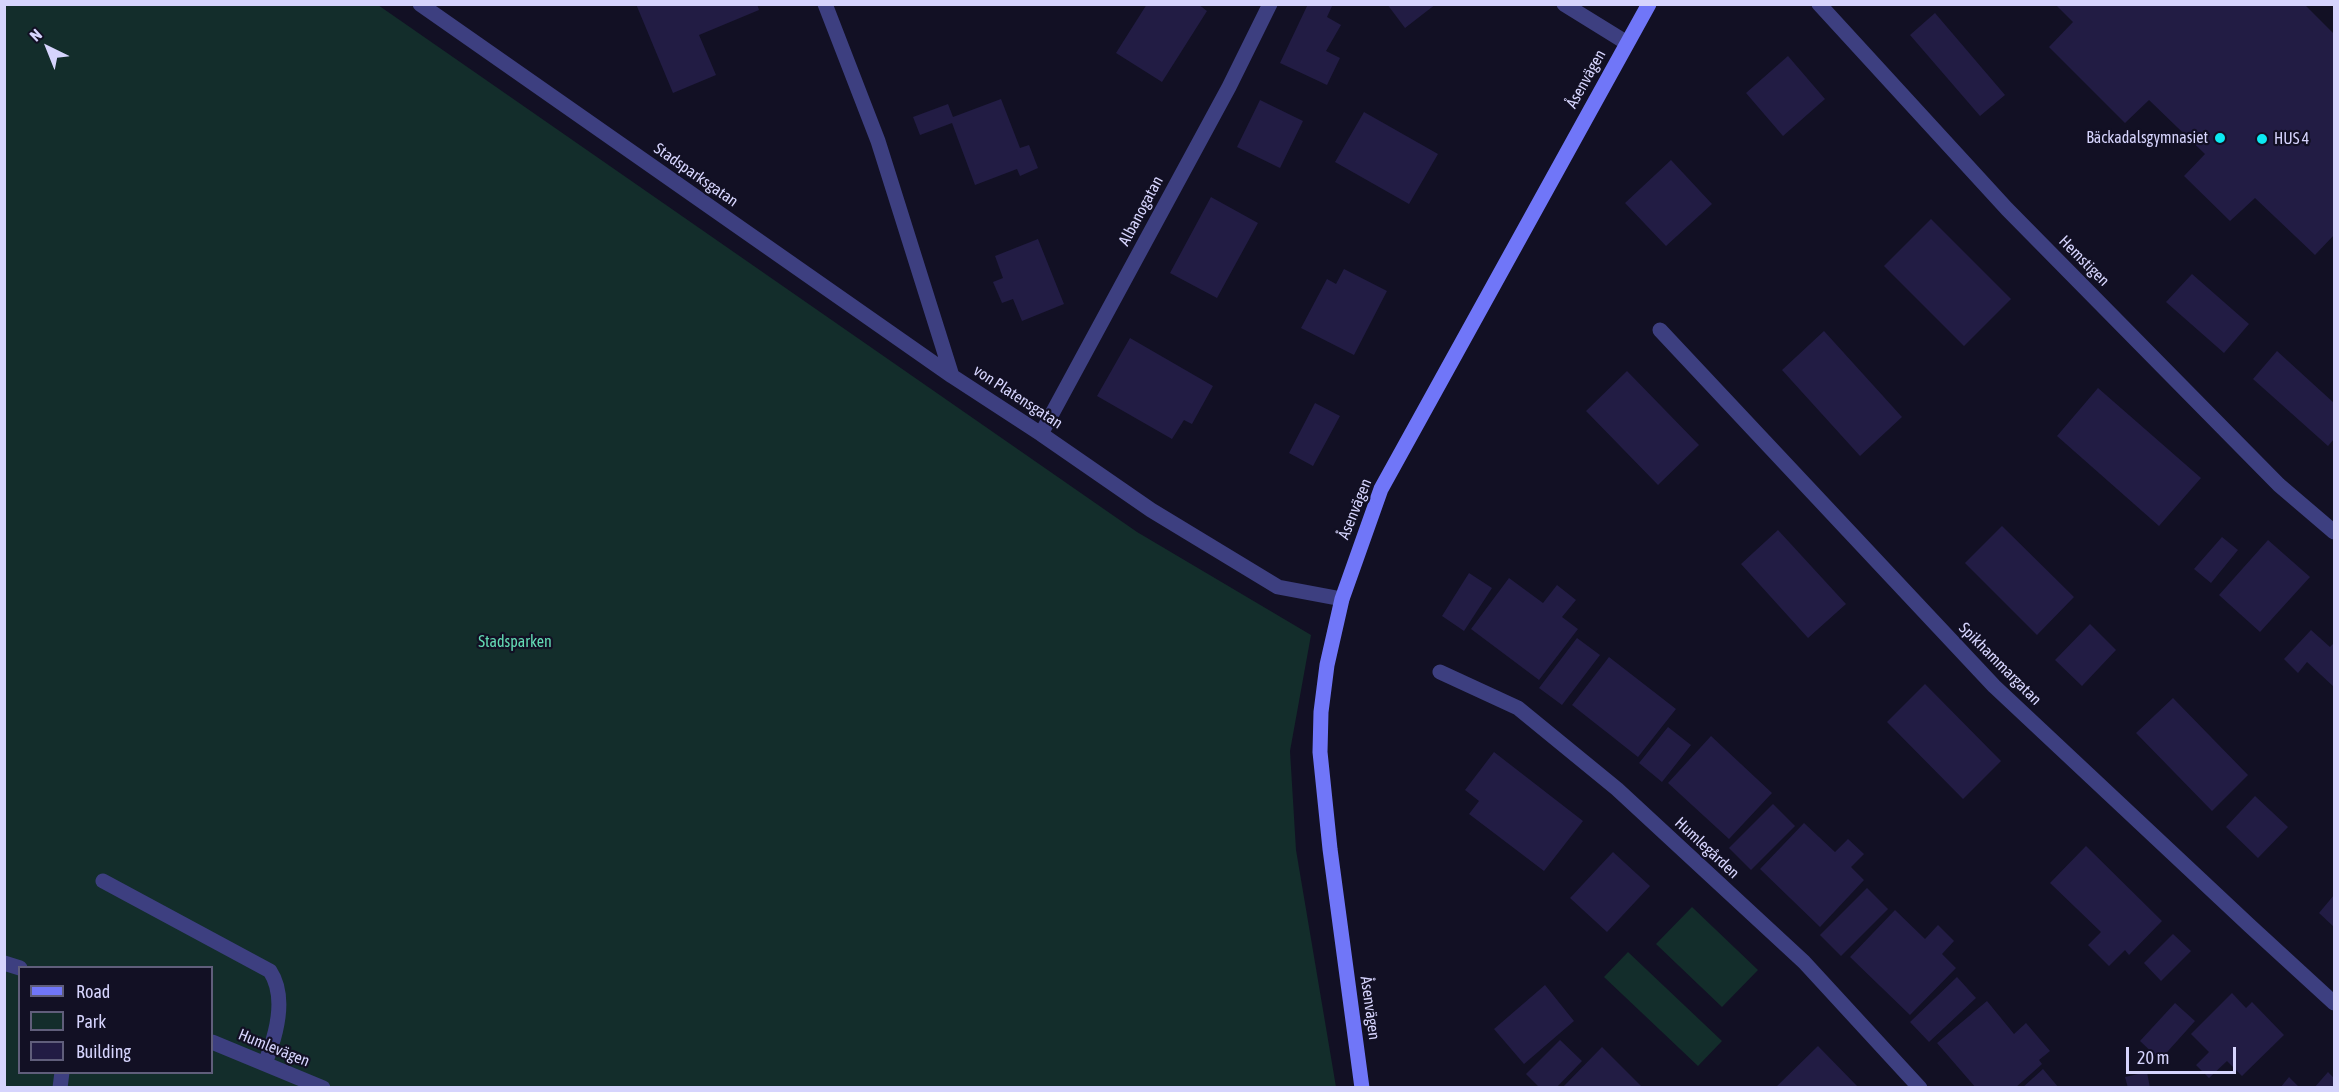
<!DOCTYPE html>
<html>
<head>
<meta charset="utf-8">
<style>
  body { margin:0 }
  #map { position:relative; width:2339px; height:1092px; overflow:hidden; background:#121024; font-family:"Asap Condensed",sans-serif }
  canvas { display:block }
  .frame { position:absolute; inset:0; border:6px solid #d6d4fd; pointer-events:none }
  .legend { position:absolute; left:18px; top:966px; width:195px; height:108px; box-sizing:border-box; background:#121024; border:2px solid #605e7b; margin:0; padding:8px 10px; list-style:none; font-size:18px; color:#d6d4fd }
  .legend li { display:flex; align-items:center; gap:12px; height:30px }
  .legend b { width:30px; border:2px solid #605e7b }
  .north { position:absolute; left:18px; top:18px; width:60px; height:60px; -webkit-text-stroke:4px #121024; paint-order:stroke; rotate:317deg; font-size:16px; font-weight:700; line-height:24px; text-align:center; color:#d6d4fd }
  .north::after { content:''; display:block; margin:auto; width:21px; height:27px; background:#d6d4fd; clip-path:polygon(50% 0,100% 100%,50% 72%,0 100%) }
  .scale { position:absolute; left:2126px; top:1047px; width:110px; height:27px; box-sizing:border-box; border:3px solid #d6d4fd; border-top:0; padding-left:8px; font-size:18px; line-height:21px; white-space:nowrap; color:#d6d4fd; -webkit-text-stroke:4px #121024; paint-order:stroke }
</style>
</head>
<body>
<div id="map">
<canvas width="2339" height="1092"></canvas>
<div class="frame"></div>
<ul class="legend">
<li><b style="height:8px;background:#7076f8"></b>Road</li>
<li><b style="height:16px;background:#132d2b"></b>Park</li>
<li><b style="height:16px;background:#221c44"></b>Building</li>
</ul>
<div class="north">N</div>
<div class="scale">20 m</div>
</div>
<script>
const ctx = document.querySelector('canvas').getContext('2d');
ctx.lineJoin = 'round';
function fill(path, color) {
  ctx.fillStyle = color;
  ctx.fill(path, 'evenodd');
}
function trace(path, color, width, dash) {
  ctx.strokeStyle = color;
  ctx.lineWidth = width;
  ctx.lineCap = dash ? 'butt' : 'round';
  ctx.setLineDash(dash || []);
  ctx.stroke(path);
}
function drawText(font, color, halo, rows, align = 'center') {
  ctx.font = font + ' "Asap Condensed",sans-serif';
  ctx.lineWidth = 4.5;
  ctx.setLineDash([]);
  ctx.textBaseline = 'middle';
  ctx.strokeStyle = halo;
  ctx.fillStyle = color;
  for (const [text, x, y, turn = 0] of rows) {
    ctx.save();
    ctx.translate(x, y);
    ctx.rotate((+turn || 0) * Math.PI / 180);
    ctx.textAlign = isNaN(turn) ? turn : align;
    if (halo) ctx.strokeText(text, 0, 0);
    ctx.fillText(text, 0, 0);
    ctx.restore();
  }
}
fill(new Path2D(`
  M5,5H378L1137,532L1311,635L1290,751L1296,850L1336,1087L5,1088ZM20,968H212V1072H20Z
  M1692,907L1758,970L1722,1007L1656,944Z
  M1628,952L1722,1041L1698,1066L1604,977Z`), '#132d2b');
fill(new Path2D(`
  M636,4H757L759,10L699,35L716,75L673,93Z
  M1147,4H1198L1207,11L1162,82L1116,53Z
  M1308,4H1333L1327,17L1341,25L1326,51L1340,58L1327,85L1280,63Z
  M1387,4H1436L1405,28Z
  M2055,4H2304L2334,34V235L2315,255L2255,198L2230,221L2184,176L2205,154L2149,100L2125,123L2049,47L2073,22Z
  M1935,13L2005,95L1980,116L1910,35Z
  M1788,56L1825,99L1783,136L1746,93Z
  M1001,99L1020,148L1029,145L1038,168L1020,176L1017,169L975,185L952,123L920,135L913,117L948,104L953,117Z
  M1260,100L1303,121L1280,168L1237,147Z
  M1364,112L1438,154L1409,204L1335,162Z
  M1671,160L1712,204L1666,246L1625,203Z
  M1211,197L1258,223L1217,298L1170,273Z
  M1931,219L2011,299L1964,346L1884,266Z
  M1038,239L1064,304L1022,321L1013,299L1002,303L993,282L1003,278L995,256Z
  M1344,269L1387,291L1354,355L1301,328L1327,279L1336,284Z
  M2192,274L2249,324L2224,353L2166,302Z
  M1824,331L1902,417L1860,456L1782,370Z
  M1130,338L1213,386L1192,424L1184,420L1172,439L1097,396Z
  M2277,351L2334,403V439L2328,446L2253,379Z
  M1627,371L1699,445L1658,485L1586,411Z
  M2098,388L2201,478L2159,526L2057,436Z
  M1315,403L1340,416L1313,466L1289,453Z
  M2002,526L2074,597L2037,635L1965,563Z
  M1778,530L1846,604L1808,638L1741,564Z
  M2222,537L2238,550L2211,583L2194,569Z
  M2268,540L2310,577L2260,632L2219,595Z
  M1469,573L1492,588L1464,631L1442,616Z
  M1509,578L1543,603L1557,585L1576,600L1562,617L1578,629L1539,680L1471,629Z
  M2090,624L2116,650L2082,686L2055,660Z
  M2311,630L2330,647L2334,643V687L2307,662L2298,673L2284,659Z
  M1577,638L1600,655L1562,705L1539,688Z
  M1609,657L1676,709L1638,757L1572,705Z
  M1925,684L2001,761L1963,799L1887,722Z
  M2173,698L2248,775L2212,811L2136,733Z
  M1668,727L1691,745L1662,782L1639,763Z
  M1711,736L1772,793L1729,839L1668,783Z
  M1494,752L1583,821L1544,871L1469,814L1479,801L1465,790Z
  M2255,796L2288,827L2258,858L2226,827Z
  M1773,804L1795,826L1751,870L1729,848Z
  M1804,823L1835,852L1848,839L1864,854L1851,867L1864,880L1820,927L1760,869Z
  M2086,846L2162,921L2129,955L2125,950L2109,966L2088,945L2101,932L2050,883Z
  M1613,852L1650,886L1607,932L1570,898Z
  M1867,888L1888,909L1841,956L1820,935Z
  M2334,895V927L2319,913Z
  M1895,910L1925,939L1938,925L1954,941L1942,954L1956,968L1910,1015L1850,957Z
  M2173,934L2191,951L2161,981L2144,963Z
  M1957,977L1976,998L1929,1042L1910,1022Z
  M1545,985L1574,1021L1524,1064L1494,1029Z
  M2232,993L2246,1008L2252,1002L2284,1035L2242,1076L2227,1061L2209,1078L2196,1065L2209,1052L2191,1034Z
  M1987,1001L2014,1034L2026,1023L2050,1051L2039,1060L2042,1064L2015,1088H1976L1937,1043Z
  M2175,1003L2195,1021L2160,1060L2140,1041Z
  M1560,1040L1582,1061L1556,1088H1540L1526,1074Z
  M1818,1046L1859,1088H1775Z
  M1602,1047L1643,1088H1562Z
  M2043,1069L2059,1088H2022Z
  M2147,1072L2150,1088H2128L2125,1077Z
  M2328,1072L2334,1078V1088H2314Z
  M2289,1077L2300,1088H2280Z`), '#221c44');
trace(new Path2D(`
  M103,881L270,971C287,997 276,1036 265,1063
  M60,1088L62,1072`), '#3d3f80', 15);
trace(new Path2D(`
  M420,4L952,376
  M825,4L878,141L952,376L1041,434L1151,510L1278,587L1342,599
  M1564,4L1627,43
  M1819,4L2007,209L2279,485L2334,532
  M1660,330L1994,686L2250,926L2334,1003
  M1041,434L1229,87L1270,4
  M1440,672L1518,708L1617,789L1804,962L1920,1088
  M4,963L20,968
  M212,1042L323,1088`), '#3d3f80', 15);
trace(new Path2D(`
  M1362,1088L1330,849L1320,752L1321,712L1327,665L1342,599L1381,489L1649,4`), '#7076f8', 15);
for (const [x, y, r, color] of [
  [2220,138,6,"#0ceaf2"],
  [2262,139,6,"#0ceaf2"]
]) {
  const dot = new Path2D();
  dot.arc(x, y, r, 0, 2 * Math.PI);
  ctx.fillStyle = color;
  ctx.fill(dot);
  trace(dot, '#121024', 2);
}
drawText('16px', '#d6d4fd', '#121024', [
  ["Åsenvägen",1586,79,-61],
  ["Stadsparksgatan",696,175,35],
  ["Albanogatan",1141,211,-62],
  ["Hemstigen",2084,261,45],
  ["von Platensgatan",1018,397,33],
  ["Åsenvägen",1355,509,-68],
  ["Spikhammargatan",2000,664,45],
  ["Humlegården",1707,848,43],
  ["Åsenvägen",1370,1008,82],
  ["Humlevägen",274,1048,22]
]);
drawText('16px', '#d6d4fd', '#121024', [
  ["Bäckadalsgymnasiet",2208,138],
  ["HUS 4",2274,139,"left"]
], 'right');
drawText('16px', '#63dab4', '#121024', [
  ["Stadsparken",515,642]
]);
</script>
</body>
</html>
